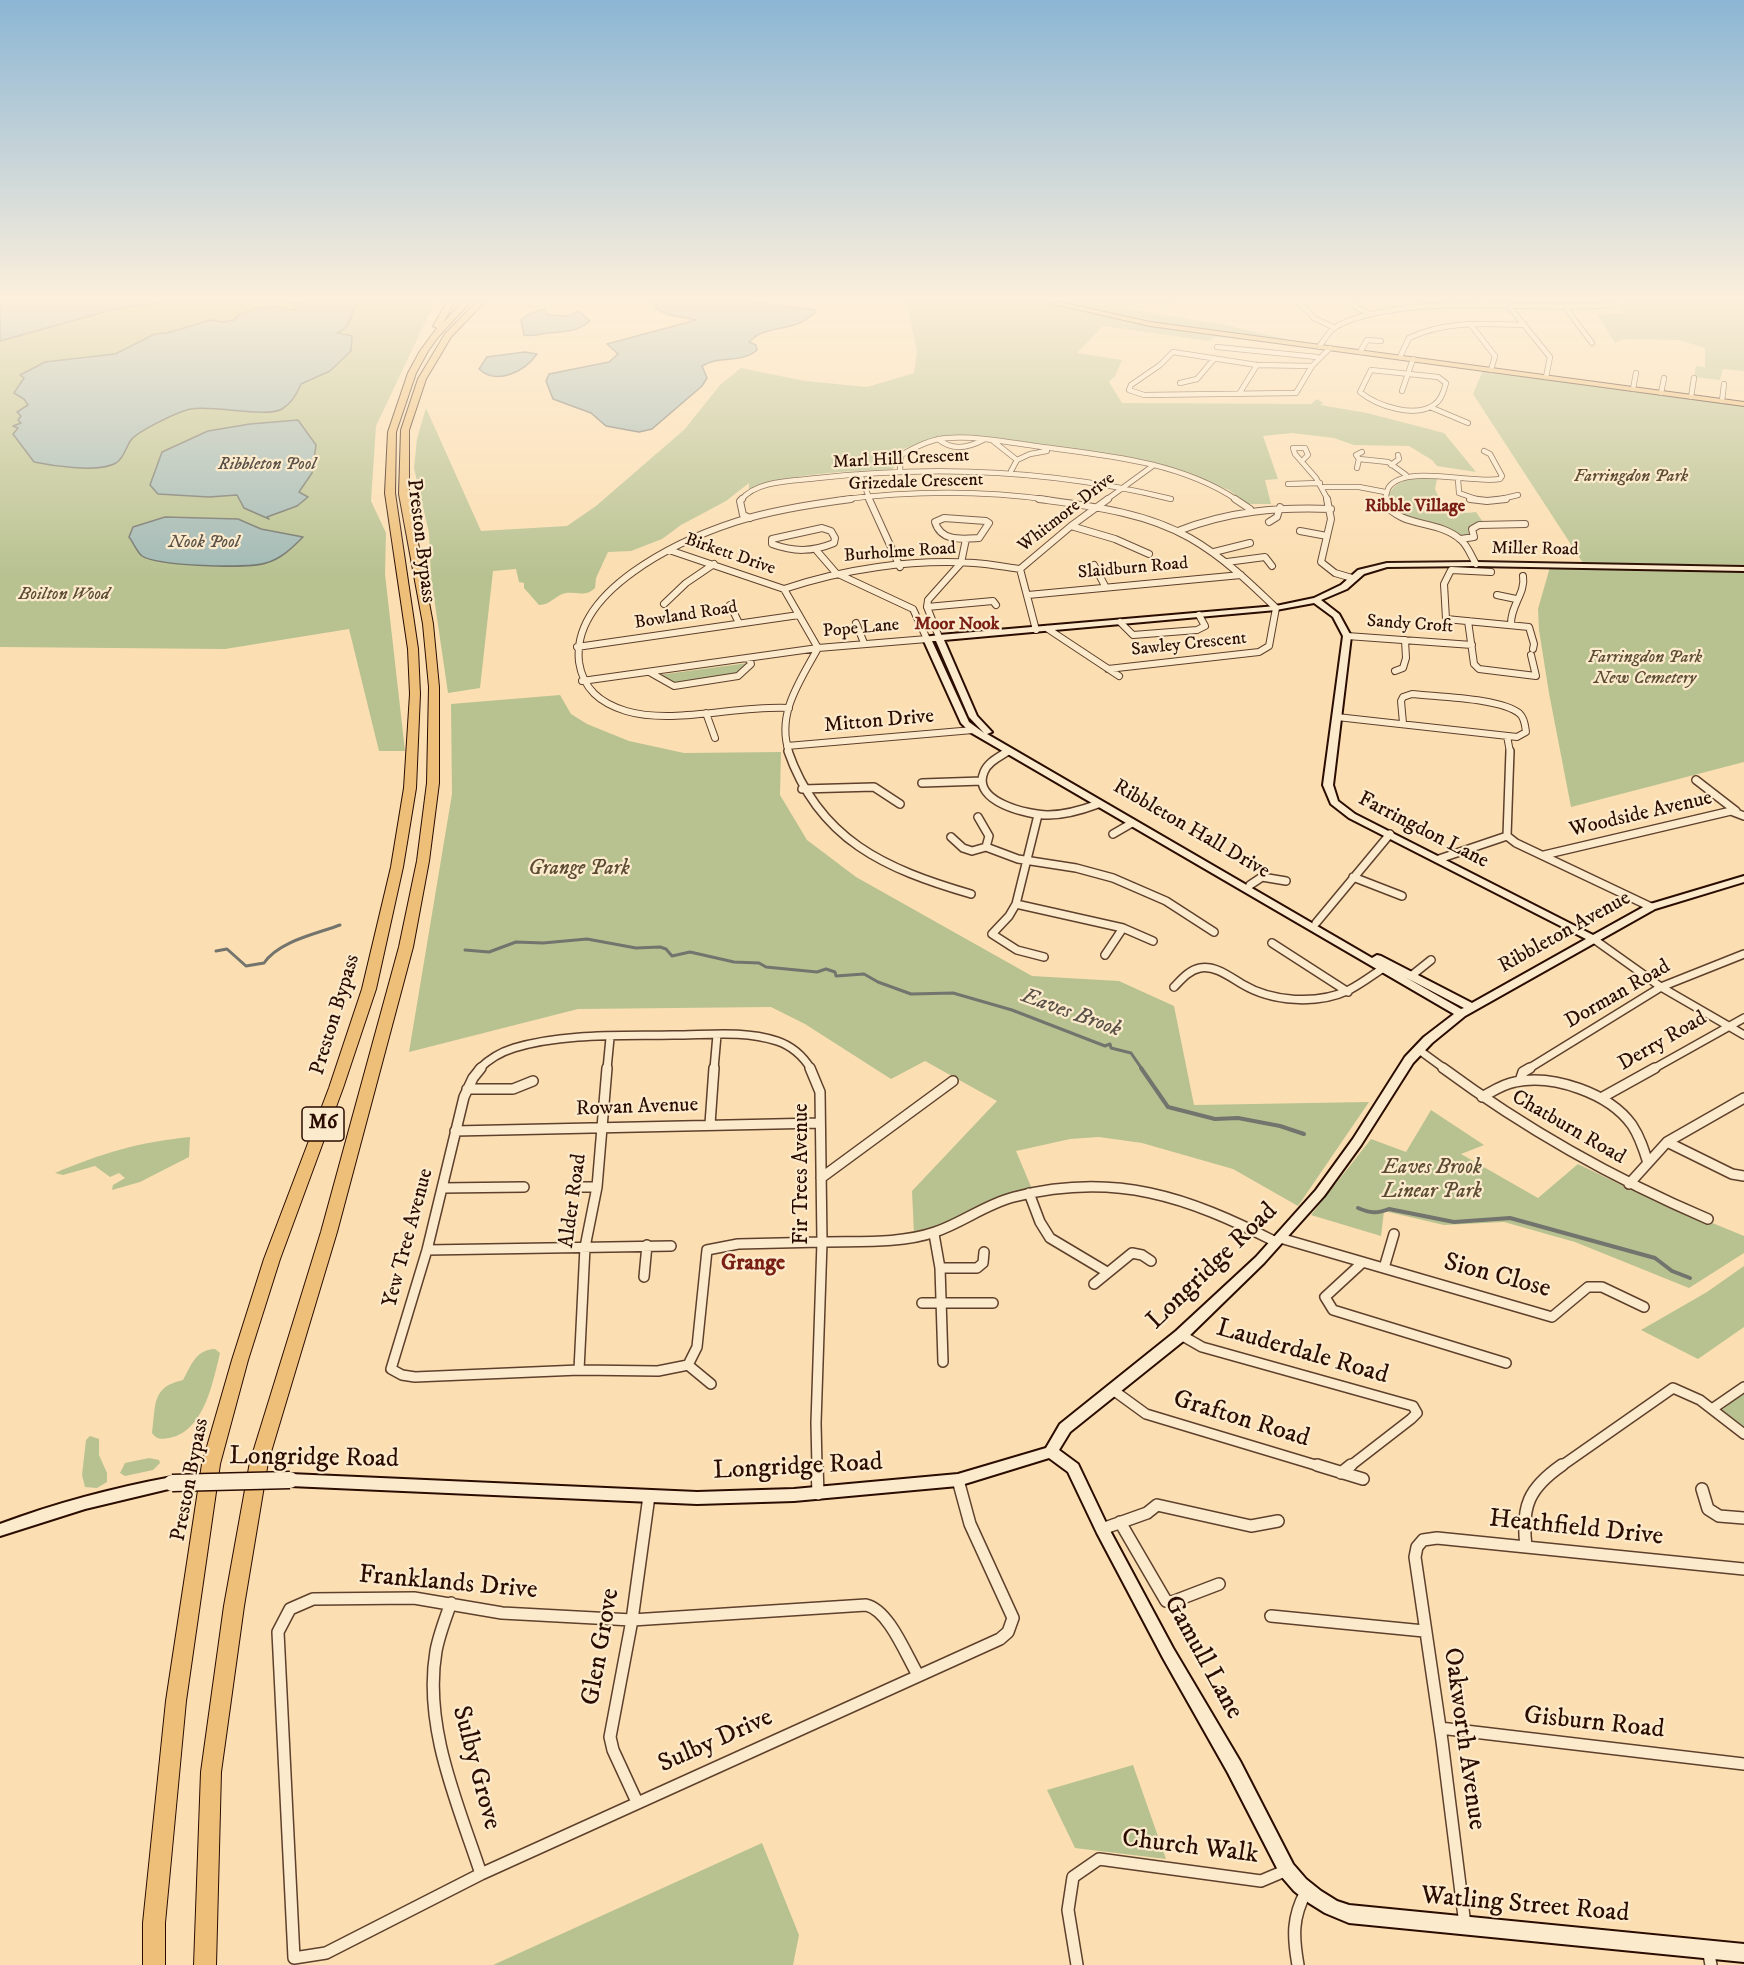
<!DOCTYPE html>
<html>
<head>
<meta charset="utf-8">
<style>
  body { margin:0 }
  canvas { display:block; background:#fbdeb1 }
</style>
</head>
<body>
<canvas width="1744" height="1965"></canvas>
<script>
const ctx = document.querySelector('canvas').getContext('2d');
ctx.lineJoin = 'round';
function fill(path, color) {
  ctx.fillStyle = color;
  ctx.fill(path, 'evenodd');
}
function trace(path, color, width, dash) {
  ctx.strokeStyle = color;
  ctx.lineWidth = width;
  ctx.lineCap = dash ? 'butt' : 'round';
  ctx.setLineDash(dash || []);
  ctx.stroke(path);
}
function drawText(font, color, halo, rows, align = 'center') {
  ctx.font = font + ' "IM FELL DW Pica",serif';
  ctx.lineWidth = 4.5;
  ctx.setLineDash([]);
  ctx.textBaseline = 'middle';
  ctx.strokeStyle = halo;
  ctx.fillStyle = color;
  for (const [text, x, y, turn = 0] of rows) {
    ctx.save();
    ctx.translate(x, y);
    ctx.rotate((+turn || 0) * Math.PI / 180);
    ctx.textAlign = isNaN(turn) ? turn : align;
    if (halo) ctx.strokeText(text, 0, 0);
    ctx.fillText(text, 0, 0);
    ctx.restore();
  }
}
fill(new Path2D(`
  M0,299H436L376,426L371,501L386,533L385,574L405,751H379L349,629L225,649L0,647Z
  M906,299H1033L1150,324L1236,339L1215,337L1209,341L1103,326L1077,353L1122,360L1115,376L1109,382L1122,403L1311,404L1317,399L1323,403L1320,405L1367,413L1444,433L1476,472L1437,466L1432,460L1409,446L1354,445L1334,438L1292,433L1263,436L1278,479L1265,480L1271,504H1248L1229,490L1155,463L958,438H937L903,449L893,469C846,472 793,472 749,490V483L726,501L681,525L662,539L631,551L608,552L596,578L595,588C586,597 577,592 566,593C555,595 551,605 539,605L524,588V583L519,582L516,569L493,571L480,688L448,693L431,577L429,533L414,468L417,439L426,408L481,531L567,526L596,506L685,429L720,385L741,368L805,381L867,387L914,373L917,352Z
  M1047,299H1181L1163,305L1133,302L1126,309L1220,324L1308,344L1153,322Z
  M1601,299H1744V371L1723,369L1720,380L1694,377L1696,366L1705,367V348L1679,340L1623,339L1615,343L1597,314L1627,313L1622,309L1621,301Z
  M1483,370L1744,406V565L1583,563L1473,394Z
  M1427,476L1437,479L1435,489L1441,503L1467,513L1476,512L1483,522L1469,527L1468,530L1472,536C1450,537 1400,520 1387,502C1390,482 1408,478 1427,476Z
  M1550,567L1744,571V762L1571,807L1549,693L1539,630L1538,609Z
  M748,663L740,674L675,683L658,675Z
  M560,695L571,714L587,724L629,741L684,753L781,752L780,795L807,840L856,877L1032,976L1119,981L1174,1006L1194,1105L1369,1102L1298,1206L1233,1169L1142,1143L1099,1137L1070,1139L1016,1151L1032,1189L955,1223L914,1235L912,1191L997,1101L925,1061L891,1079L805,1024L771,1007L578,1009L409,1052L452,794L451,704Z
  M1431,1110L1484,1145L1461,1154L1538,1198L1578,1164L1630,1189L1744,1236V1253L1689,1288L1575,1242L1504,1222L1444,1225L1384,1211L1381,1236L1311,1215L1371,1139L1406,1152Z
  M190,1137L189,1157L140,1182L112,1190L113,1185L125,1178L119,1173L110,1177L95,1166L63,1175L55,1173C102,1153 139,1142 190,1137Z
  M1744,1266V1327L1698,1359L1641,1330L1707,1292Z
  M215,1349L220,1353C213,1382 204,1432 169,1438C161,1439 157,1440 152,1433C156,1405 151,1387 183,1380C191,1366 195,1350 215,1349Z
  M1744,1392V1429L1724,1416L1722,1410Z
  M90,1436L99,1439V1455L107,1473V1482L97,1488L85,1487L82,1475L86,1440Z
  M149,1458L159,1460L160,1463L153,1470L125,1476L120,1473L125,1463Z
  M1133,1765L1166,1859L1075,1848L1047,1790Z
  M762,1843L799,1935L793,1965H493Z`), '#b8c291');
const water = new Path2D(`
  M0,299H187L115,309L0,341Z
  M312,299H367C351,300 354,317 346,327C344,330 340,331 337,333L352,336L351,351L330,371L301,384C297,394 292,403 282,409C268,418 213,405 191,409C179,411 138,431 131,440C125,448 125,457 116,463C99,473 53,466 34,462L13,434L18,428L13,426L21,423L18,420L21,416L17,412L28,405L24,399L14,393L24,378L20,375L45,362L115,354L155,334L167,333L211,320L223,322L234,320C241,310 264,307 276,307C284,308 288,312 296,309L293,304Z
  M656,299H731L815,310V313C808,318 802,323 794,325C778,330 761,329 749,342L756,345L757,350C741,364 719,355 702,366L707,378L702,386L652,429L639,432L606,426L591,413L553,399L546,381L549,374L609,362L618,354L607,344L696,320C682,316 668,318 654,307Z
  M545,309L548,315L569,316L573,313L579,311L590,321C575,333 566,331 548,333C539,334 534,337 524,335L521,320L529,314Z
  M525,352L537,354C525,371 497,386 479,369L487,357Z
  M298,420L316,445L312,473L299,492L308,497L297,506L267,517L269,519L244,508L237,495L209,497L158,494L150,485L162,452L208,431L250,424Z
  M165,517L238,519L261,529L303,537C292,548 281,559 266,563C248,569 157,566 142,556C137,552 133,542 129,537L133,527Z`);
fill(water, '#a2bab5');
trace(water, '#72746d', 1.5);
trace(new Path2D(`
  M465,950L489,952L516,942L543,943L587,939L636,948L660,947L666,949L672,956L690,952L734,962L759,963L766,967L817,972L826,969L835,972L836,976L864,974L878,982L911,994L953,993L1012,1010L1105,1046L1110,1044L1111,1048L1131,1053L1142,1069
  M216,951L227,949L246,966L264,963C279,941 316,934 340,925`), '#72746d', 3);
trace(new Path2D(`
  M1141,1068L1168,1107L1215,1119L1238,1118L1280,1126L1304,1134
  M1358,1208C1370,1213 1377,1214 1389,1209L1454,1222L1510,1218L1655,1258L1672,1271L1690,1278`), '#72746d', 4);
const streetFar4 = new Path2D(`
  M1296,299L1314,318L1335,328
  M1348,299L1357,308L1370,314
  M1508,305L1550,357L1546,377
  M1565,307L1592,343
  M1471,325L1495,356L1491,370
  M1217,347L1317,357
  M1319,347C1323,341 1328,333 1333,329C1345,320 1363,316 1376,313C1454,296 1533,312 1611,305
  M1173,352L1257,365L1312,366L1296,393L1144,395L1129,390L1131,385L1160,365Z
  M1360,352L1367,340L1381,341
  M1400,357L1409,338C1446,320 1485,324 1525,325
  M1312,366L1330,348
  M1371,370L1438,377L1446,383C1444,390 1442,399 1435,404C1416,419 1377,406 1360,392Z
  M1180,383L1197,379L1214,359
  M1633,389L1636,373
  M1402,391L1413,359
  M1661,393L1664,378
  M1239,394L1257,365
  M1691,397L1694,378
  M1722,401L1724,384
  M1430,407L1468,423
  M938,439C952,451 968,448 983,440
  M993,441L1017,460L1011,471
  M1362,452L1356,455L1359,459L1388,462L1406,475
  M1304,459L1308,455L1305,448H1293L1295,454L1316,478L1328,500
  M1017,460L1030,454L1047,451
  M1391,465L1399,459L1398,455
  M1357,468L1359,459
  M900,470L901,455C916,447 930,439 948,438C976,436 1007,442 1035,446C1103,455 1179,461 1237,500
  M860,474L870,500
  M1458,479L1459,493L1479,500
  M1288,484L1320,483
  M1324,487H1359L1385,492
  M741,500C756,480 794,481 818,478C938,465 1054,470 1171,499
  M839,500C909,491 980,490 1050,500
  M1106,500L1154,465
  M1385,500C1386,496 1387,490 1389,487C1405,464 1472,484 1500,479L1502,476L1490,454L1484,451
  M1497,500L1518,495`);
const streetFar3 = new Path2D(`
  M742,499L740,501L743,515L750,518
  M869,499L900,567
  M1039,499C1090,506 1145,512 1190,538C1223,557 1249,582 1276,608L1269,646L1259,652L1108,669
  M1235,499L1250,509
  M1327,499L1331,519L1321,562L1335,573L1352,578
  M1385,499L1384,503C1403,529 1438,519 1461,540C1468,546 1471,556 1476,564
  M1470,499L1487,501L1506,499
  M944,518L986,521L989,523L979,538C962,539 941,542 935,522Z
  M1269,522L1277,517L1280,507
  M1071,526L1115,539L1149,554
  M822,528L831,531L835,538L834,543C812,552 794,552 772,544V539Z
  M1178,531C1229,511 1277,507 1331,509
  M1300,531L1327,536
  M1461,539L1474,537L1472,529L1479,525L1525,524
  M669,550L784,589L818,648C800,681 776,714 789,752
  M1214,552L1250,543
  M1227,562L1265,557L1272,566
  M1094,565L1105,586
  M1491,572L1451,570L1444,584L1446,619L1529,627L1534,644L1533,649
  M784,589C844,569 911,559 974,563C990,564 1005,567 1020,569
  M1028,595L1241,575
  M1497,595L1516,599
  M664,604L686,583L714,564
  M730,605L739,623
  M927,607L928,600L961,563L966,539
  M927,607L993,601L996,605
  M927,607L939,637
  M1468,621L1474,664L1479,669L1536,676L1531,655
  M1120,622L1133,635L1197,630L1205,626L1199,615
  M856,623L864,643
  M1511,625C1510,606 1526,593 1523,576
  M1048,629L1119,676
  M1036,630L1020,569L1071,526L1108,499
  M1347,636L1472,645
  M577,647L799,615
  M1395,671L1403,668L1406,658L1405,640
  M651,673L674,686L738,676L751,664L749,658
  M582,681L818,648L927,639L913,609L836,573L817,551
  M789,708C738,705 673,725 626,711C600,703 583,689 579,662C571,590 680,540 735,522C772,510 812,504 851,499
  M706,713L715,738
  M1337,717L1517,737L1526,732C1525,726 1525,719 1520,714C1502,698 1437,697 1412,694L1403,697L1401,701L1403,723
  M1507,736L1510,752
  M787,746L973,730
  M1006,752L1008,751`);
const streetFar2 = new Path2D(`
  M788,751C819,840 885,869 971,894
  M1008,751C999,757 988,762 984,772C971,802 1029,815 1048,815C1066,815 1082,810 1098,804
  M1696,780L1736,811
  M922,783L982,781
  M802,789L874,787L900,804
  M1038,815L1016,904L1009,916L992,934L1017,950L1044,957
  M978,817L989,836L986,847
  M1113,834L1132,823
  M1507,836L1510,751
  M1507,836L1516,843L1651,907
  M951,837L963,848L972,851L986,847L1018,859L1076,868L1113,878L1166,901L1214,932
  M1544,855L1731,811L1744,816
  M1439,859L1507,836
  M1353,877L1402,896
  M1250,885L1262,877L1286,881
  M1016,904L1123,928L1105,955
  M1316,923L1390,834
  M1123,928L1153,941
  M1595,940L1661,987L1744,1035
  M1272,943L1348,992
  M1411,976L1431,960
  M1174,987C1181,980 1189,970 1200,968C1215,965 1230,977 1242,984C1272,1002 1317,1005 1349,990C1363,983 1375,973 1388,965
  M1419,1050L1445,1069
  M479,1069C489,1059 501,1052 514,1048C564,1033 621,1036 673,1035C708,1035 743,1030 777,1041C792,1046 803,1056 811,1069
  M607,1069L610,1038
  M714,1069L717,1035
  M1528,1069L1661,987L1744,954
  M1653,1069L1744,1018`);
const streetFar1 = new Path2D(`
  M481,1068L473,1078L464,1097L427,1250L391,1369L402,1375L415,1377L579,1370L658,1371L688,1365L697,1347L707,1250L738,1244L822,1242
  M810,1068L820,1092L822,1242
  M1443,1068C1527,1130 1612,1178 1708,1219
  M1520,1081L1523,1072L1530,1068
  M467,1089H513L533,1081
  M1482,1097C1493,1091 1503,1084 1515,1082C1553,1074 1609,1093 1632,1125C1640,1137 1644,1150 1648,1163
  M1601,1098L1655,1068
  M710,1124L714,1068
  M455,1131L820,1123
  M1667,1142L1732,1174L1744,1176
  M821,1178L953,1081
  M1629,1184L1667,1142L1744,1098
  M575,1187H597
  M442,1188L524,1187
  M1029,1193L1040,1222L1050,1238L1107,1272
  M934,1234L940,1268L943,1362
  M1280,1238L1552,1317L1588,1287H1602L1644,1307
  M822,1242C859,1241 900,1244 935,1232C962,1223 986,1204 1014,1197C1114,1171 1188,1197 1276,1242
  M427,1250L671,1246
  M1363,1262L1325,1297L1333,1310L1506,1363
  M940,1268H977L983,1263L984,1252
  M1384,1268L1394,1234
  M644,1277L647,1245
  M1094,1284L1132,1253L1142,1255L1151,1261
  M922,1303H993
  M1181,1335L1202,1347L1413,1406L1417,1413L1411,1419L1349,1467
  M688,1365L711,1384
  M579,1370L585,1247L597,1187L607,1068
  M1113,1390L1146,1414L1322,1467
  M1712,1409L1744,1387
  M817,1467L816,1423L822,1242
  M1560,1467L1673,1388L1700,1400L1744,1434`);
const street = new Path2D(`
  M817,1465L818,1494
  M1317,1465L1363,1479
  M1341,1473L1351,1465
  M1702,1489L1708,1509L1719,1516L1744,1518
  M1120,1522L1166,1601L1172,1602L1219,1584
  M1102,1529L1147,1513L1157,1505L1251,1526L1278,1521
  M1526,1546C1521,1506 1529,1488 1562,1465
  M451,1603C445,1619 439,1635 436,1651C423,1727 458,1804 481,1874
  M1271,1616L1424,1631
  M918,1675C906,1655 889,1610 866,1605L632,1620L502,1613L414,1598L313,1599L290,1609L278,1632L294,1958L326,1953L481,1874L1000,1639L1008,1632L1013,1618L970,1524L958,1480
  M1440,1728L1744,1764
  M637,1802L613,1750L610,1737L632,1620L649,1496
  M1465,1925L1442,1741L1415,1557L1417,1547L1423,1540L1437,1538L1744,1569
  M1708,1949L1711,1965
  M1077,1965L1068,1910L1073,1877L1099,1859L1261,1881L1287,1870
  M1298,1965C1293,1937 1292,1917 1306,1892`);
const secondary = new Path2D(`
  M1476,562L1744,567V571L1476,566L1387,567L1364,574L1347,589L1321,600L1339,614L1351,636L1333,785L1338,801L1355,814L1593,935L1647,905L1744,876V882L1655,909L1465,1016L1432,1043L1413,1063L1361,1145L1324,1196L1264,1263L1186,1339L1070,1432L1059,1450L1078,1464L1107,1525L1173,1648L1240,1761L1293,1864L1306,1879L1321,1891L1337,1901L1349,1905L1744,1944V1962L1349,1923L1325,1913L1309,1903L1294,1891L1281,1876L1228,1773L1163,1658L1097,1533L1068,1472L1049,1458L958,1486L794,1501L697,1504L290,1486L285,1484L283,1480L285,1476L290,1474L697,1492L794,1489L958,1474L1046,1448L1060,1424L1176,1331L1256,1257L1316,1190L1353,1139L1405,1057L1424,1037L1454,1014L970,732L961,723L923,639L924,637L939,635L1276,606L1314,598L1341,585L1358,570L1387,563ZM1314,603L1333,617L1343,636L1323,785L1331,804L1349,818L1586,939L1472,1003L1381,956L1377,955L1372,958L987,734L992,732L977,716L944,640L1276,610ZM932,641H936L969,717L984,733L969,722ZM1405,977L1464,1008L1461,1009Z
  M172,1477L177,1479L179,1483L177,1487L85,1509L0,1536V1524C56,1503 113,1488 172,1477Z`);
const highway = new Path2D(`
  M449,299H456L443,323L465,299H473L439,336L428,351L416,373L396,432L395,493L418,649L420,694L416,788L403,867L376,989L343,1088L280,1259L248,1360L220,1464L186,1701L165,1923V1965H143V1923L166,1701L202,1464L232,1360L264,1259L329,1088L362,989L391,867L404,788L410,694L408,649L385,493L388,432L408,373L420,351L437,328L433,326Z
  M479,299H487L451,337L426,379L409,430V494L433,624L439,687V783L429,861L413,947L337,1232L268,1462L244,1606L221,1772L216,1965H194L201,1772L224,1606L250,1462L321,1232L399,947L417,861L427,783L429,687L423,624L399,494L401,430L418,379L445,334Z
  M1033,299H1045L1150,322L1744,402V406L1150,326Z`);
trace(streetFar4, '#5e402c', 6);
trace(streetFar3, '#5e402c', 8);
trace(streetFar2, '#5e402c', 10);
trace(streetFar1, '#5e402c', 12);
trace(street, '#5e402c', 14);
trace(secondary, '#2a0c00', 4);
trace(highway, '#2a0c00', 2);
trace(streetFar4, '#fceacc', 4.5);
trace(streetFar3, '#fceacc', 6);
trace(streetFar2, '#fceacc', 7);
trace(streetFar1, '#fceacc', 9);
trace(street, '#fceacc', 11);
fill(secondary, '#fceacc');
fill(highway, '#eebf78');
const secondaryBridge = new Path2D(`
  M172,1483L290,1480`);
trace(secondaryBridge, '#2a0c00', 19, []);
trace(secondaryBridge, '#fceacc', 16);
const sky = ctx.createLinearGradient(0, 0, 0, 574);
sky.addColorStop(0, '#8cb6d4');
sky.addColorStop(0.52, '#fdf0dc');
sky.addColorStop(1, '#fdf0dc00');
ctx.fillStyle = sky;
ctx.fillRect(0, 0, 1744, 574);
drawText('18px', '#2a0c00', '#fceacc', [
  ["Marl Hill Crescent",901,460,-3],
  ["Grizedale Crescent",916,483,-2],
  ["Whitmore Drive",1067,513,-38],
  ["Miller Road",1535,550,1],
  ["Burholme Road",900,553,-4],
  ["Birkett Drive",730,555,19],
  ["Slaidburn Road",1133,569,-5],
  ["Bowland Road",686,616,-9],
  ["Sandy Croft",1410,625,4],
  ["Pope Lane",861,629,-5],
  ["Sawley Crescent",1189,645,-6]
]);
drawText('italic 18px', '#5a5248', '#fceacc', [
  ["Ribbleton Pool",267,465],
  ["Nook Pool",204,543]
]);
drawText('italic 18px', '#5c4c33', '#fceacc', [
  ["Farringdon Park",1631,477],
  ["Boilton Wood",64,595],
  ["Farringdon Park",1645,658],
  ["New Cemetery",1645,679]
]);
drawText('bold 18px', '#7a1f14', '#fceacc', [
  ["Ribble Village",1415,507],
  ["Moor Nook",957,625]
]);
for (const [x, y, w] of [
  [323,1124,42]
]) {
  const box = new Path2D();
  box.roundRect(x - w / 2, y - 17, w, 34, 4.5);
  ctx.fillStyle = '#fceacc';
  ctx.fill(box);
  trace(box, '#2a0c00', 1.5);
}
drawText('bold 20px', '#2a0c00', null, [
  ["M6",323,1124]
]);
drawText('21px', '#2a0c00', '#fceacc', [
  ["Preston Bypass",420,541,83],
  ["Mitton Drive",879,722,-5],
  ["Woodside Avenue",1641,815,-13],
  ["Ribbleton Hall Drive",1191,830,30],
  ["Farringdon Lane",1423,831,27],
  ["Ribbleton Avenue",1565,933,-29],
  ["Dorman Road",1618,995,-30],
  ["Preston Bypass",336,1015,-73],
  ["Derry Road",1663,1042,-30],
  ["Rowan Avenue",637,1108,-2],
  ["Chatburn Road",1568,1128,30],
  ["Fir Trees Avenue",803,1174,-90],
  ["Alder Road",574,1201,-82],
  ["Yew Tree Avenue",409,1238,-75],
  ["Preston Bypass",191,1480,-79]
]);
drawText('italic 21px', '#5c4c33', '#fceacc', [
  ["Grange Park",579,870],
  ["Eaves Brook",1432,1169],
  ["Linear Park",1432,1193]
]);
drawText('italic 22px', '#5a5248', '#fceacc', [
  ["Eaves Brook",1071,1014,20]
]);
drawText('bold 22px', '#7a1f14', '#fceacc', [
  ["Grange",753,1264]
]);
drawText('26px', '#2a0c00', '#fceacc', [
  ["Longridge Road",1213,1267,-44],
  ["Sion Close",1497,1277,15],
  ["Lauderdale Road",1302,1353,16],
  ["Grafton Road",1241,1420,17],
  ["Longridge Road",314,1459,1],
  ["Longridge Road",798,1468,-3],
  ["Heathfield Drive",1576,1529,6],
  ["Franklands Drive",448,1584,5],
  ["Glen Grove",602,1647,-80],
  ["Gamull Lane",1202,1658,61],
  ["Gisburn Road",1594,1724,6],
  ["Oakworth Avenue",1463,1739,82],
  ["Sulby Drive",716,1742,-24],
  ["Sulby Grove",475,1768,75],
  ["Church Walk",1190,1848,7],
  ["Watling Street Road",1525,1906,5]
]);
</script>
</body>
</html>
